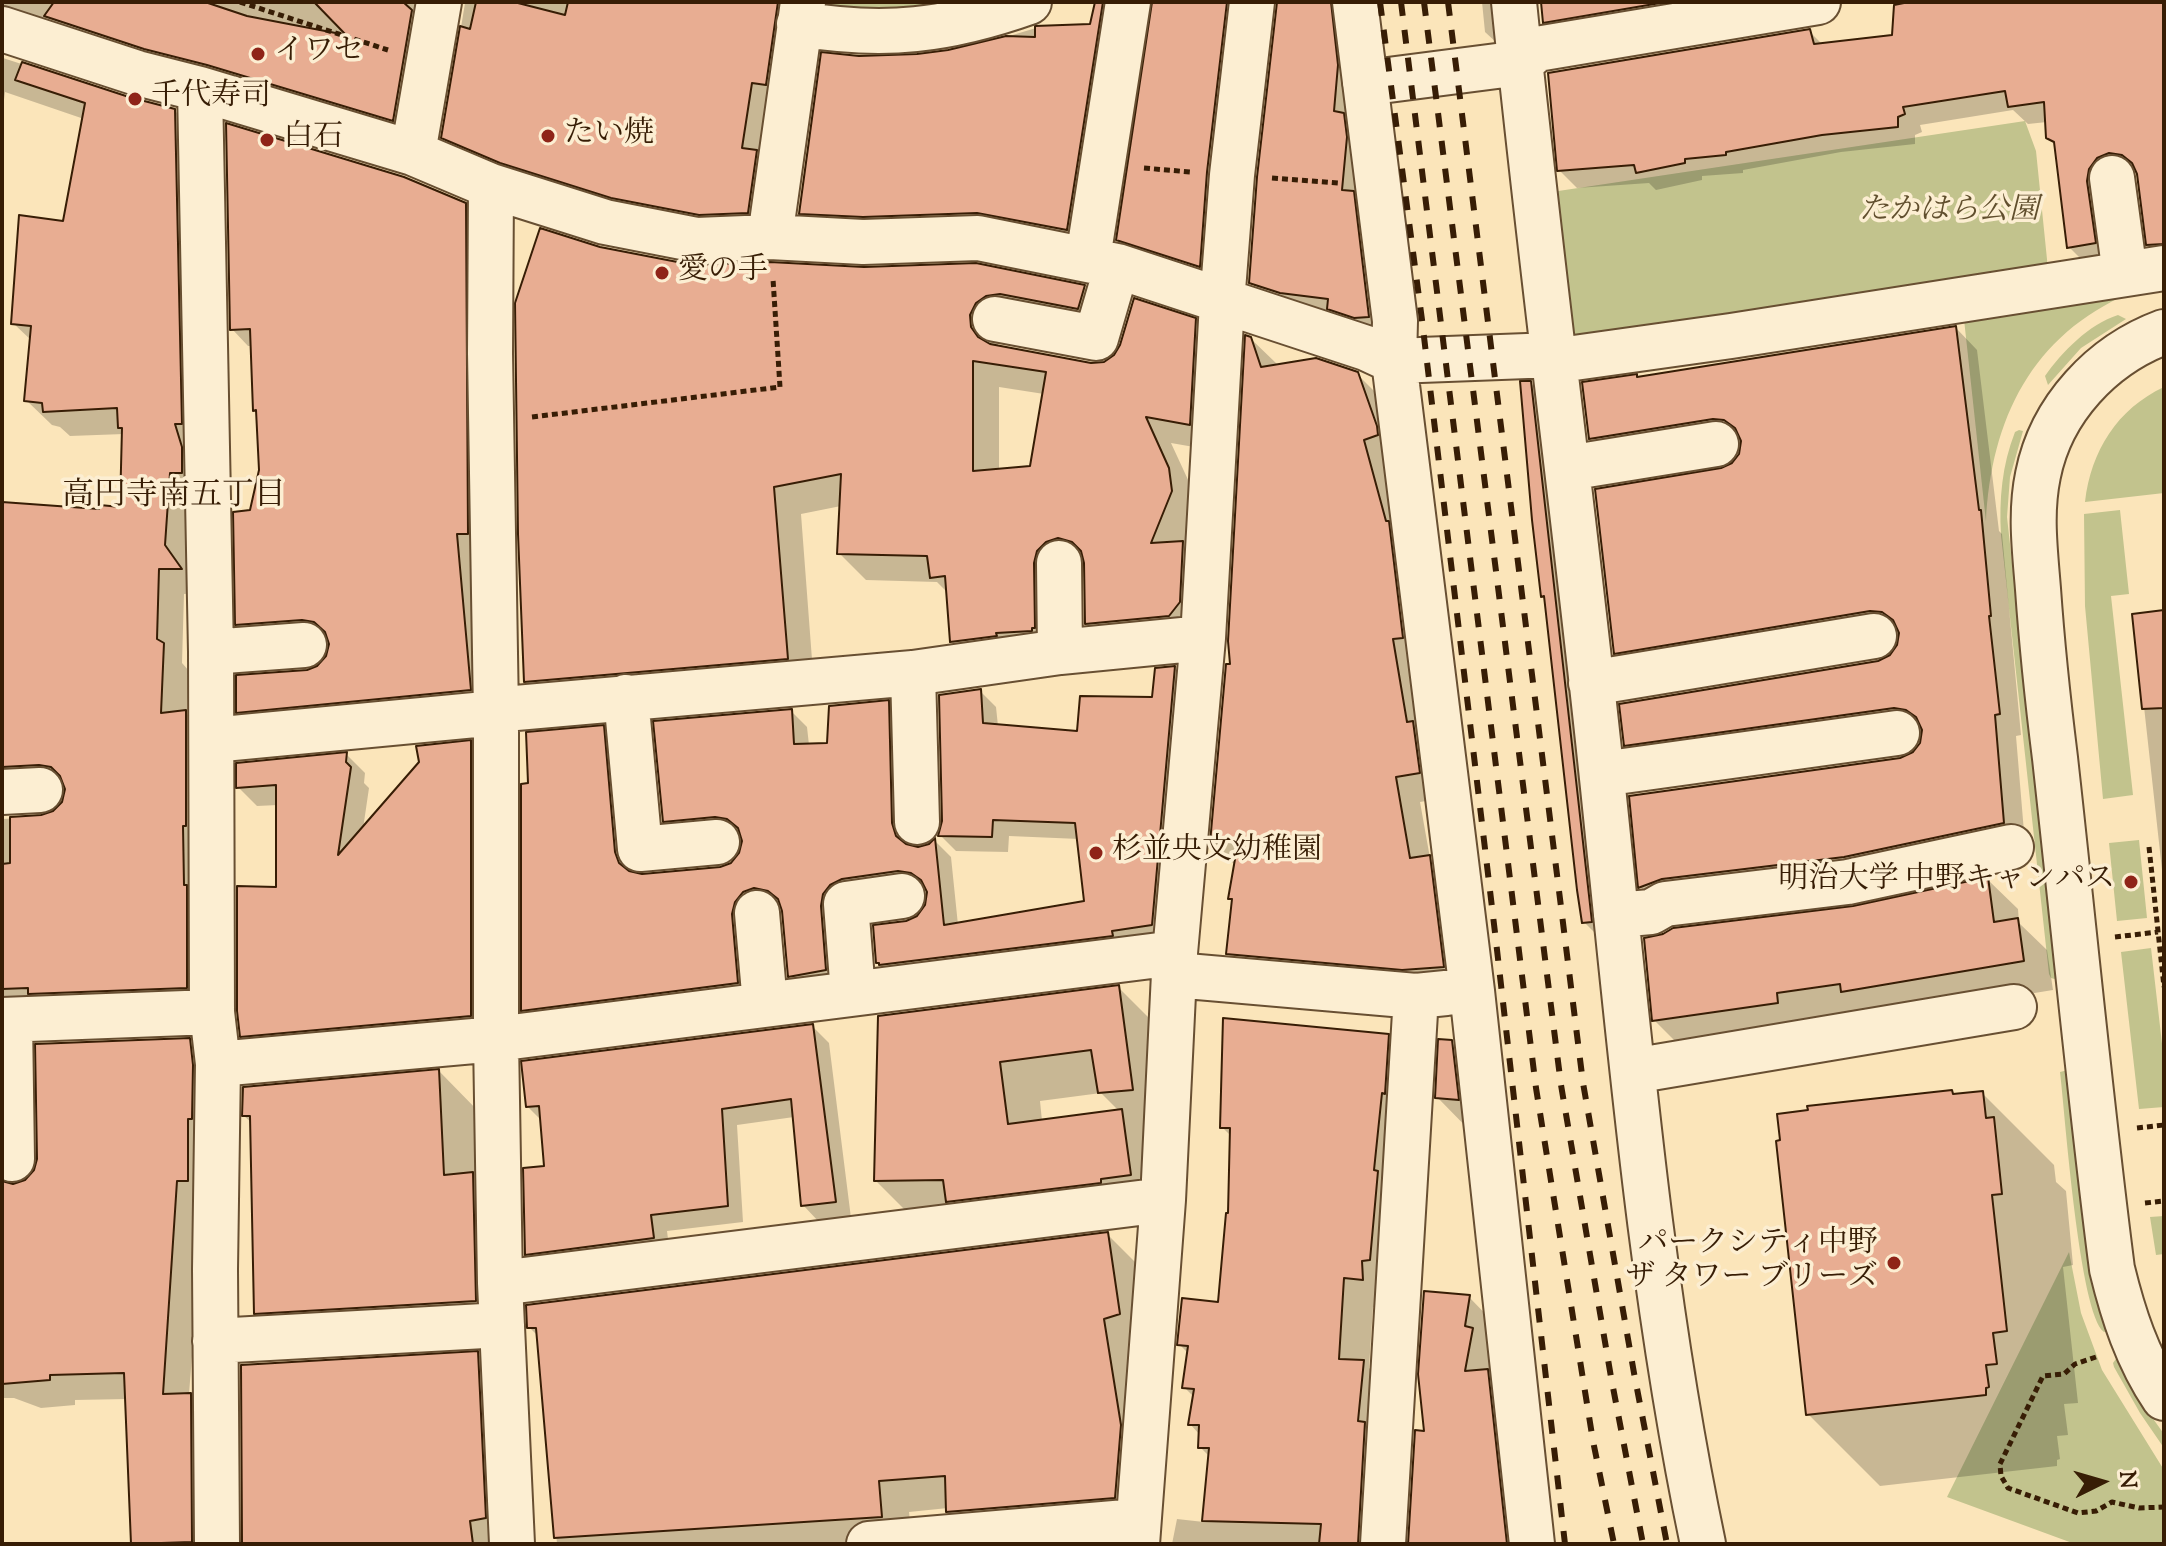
<!DOCTYPE html>
<html>
<head>
<meta charset="utf-8">
<style>
  body { margin:0 }
  #map { position:relative; width:2166px; height:1546px; overflow:hidden; background:#fbe5ba; font-family:"Sorts Mill Goudy",serif }
  canvas { display:block }
  .frame { position:absolute; inset:0; border:4px solid #371d05; pointer-events:none }
  .north { position:absolute; left:2062px; top:1442px; width:80px; height:80px; -webkit-text-stroke:6px #fceed2; paint-order:stroke; rotate:85deg; font-size:22px; font-weight:700; line-height:32px; text-align:center; color:#371d05 }
  .north::after { content:''; display:block; margin:auto; width:28px; height:36px; background:#371d05; clip-path:polygon(50% 0,100% 100%,50% 72%,0 100%) }
</style>
</head>
<body>
<div id="map">
<canvas width="2166" height="1546"></canvas>
<div class="frame"></div>
<div class="north">N</div>
</div>
<script>
const ctx = document.querySelector('canvas').getContext('2d');
ctx.lineJoin = 'round';
function fill(path, color) {
  ctx.fillStyle = color;
  ctx.fill(path, 'evenodd');
}
function trace(path, color, width, dash) {
  ctx.strokeStyle = color;
  ctx.lineWidth = width;
  ctx.lineCap = dash ? 'butt' : 'round';
  ctx.setLineDash(dash || []);
  ctx.stroke(path);
}
function drawText(font, color, halo, rows, align = 'center') {
  ctx.font = font + ' "Sorts Mill Goudy","Noto Serif JP",serif';
  ctx.lineWidth = 7;
  ctx.setLineDash([]);
  ctx.textBaseline = 'middle';
  ctx.strokeStyle = halo;
  ctx.fillStyle = color;
  for (const [text, x, y, turn = 0] of rows) {
    ctx.save();
    ctx.translate(x, y);
    ctx.rotate((+turn || 0) * Math.PI / 180);
    ctx.textAlign = isNaN(turn) ? turn : align;
    if (halo) ctx.strokeText(text, 0, 0);
    ctx.fillText(text, 0, 0);
    ctx.restore();
  }
}
fill(new Path2D(`
  M822,2H928L926,11L829,16Z
  M2025,121L2036,151L2049,279L1564,349L1545,193Z
  M2130,293C2032,335 1991,419 1986,522L1963,310Z
  M2118,315L2126,319L2081,348L2048,385L2045,376C2062,352 2089,324 2118,315Z
  M2164,387V493L2085,502C2091,451 2117,409 2164,387Z
  M2019,430L2023,431L2010,477L2007,517L2058,980L2051,978L2049,974L2001,535C1999,499 2002,465 2015,432Z
  M2120,510L2129,594L2111,596L2133,795L2103,799L2085,606L2084,514Z
  M2139,840L2147,918L2117,921L2109,843Z
  M2151,948L2164,1061V1107L2139,1109L2121,952Z
  M2068,1070L2108,1331L2104,1332C2079,1313 2065,1113 2060,1072Z
  M2164,1216V1254L2156,1255L2150,1217Z
  M2069,1252L2081,1313L2102,1370L2164,1470V1544H2075L1947,1497Z
  M2118,1356L2146,1409L2164,1434V1448L2140,1413L2114,1367L2113,1363Z`), '#c2c38d');
fill(new Path2D(`
  M2,2H474L479,8L481,2H810L773,238L726,240L469,163L443,137L465,3L456,4L418,145L3,48V58L129,99L174,110L200,136L205,593L184,594L182,663L189,671L187,714L211,738L212,1013L2,1038V819L42,817L54,813L64,803L66,790L22,794L2,774V504L101,511L122,509L124,434L70,436L60,427L52,425L26,400L32,341L13,323L65,223L84,119L5,92L2,115Z
  M1097,2H1360L1394,342L1277,308L1251,282L1279,3L1267,4L1225,291L1144,265L1118,240L1154,3L1144,4L1092,255L826,238L801,213L859,58L919,56L976,46L1036,28L1091,26Z
  M1482,2H1506L1499,45L1485,32Z
  M1541,2H1662L1665,17L1556,35L1543,22Z
  M1896,2H2164V260L2148,245L2138,172L2128,170L2113,261L2087,265L2069,247L2056,146L2048,137L2047,122L2028,124L2013,110L1920,125L1922,132L1915,135V144L1841,152L1743,170V173L1702,176V180L1656,190L1649,183L1577,188L1559,170L1809,31L1823,45L1894,37Z
  M465,204L482,221L486,706L255,728L238,712L319,668L328,657L331,644L329,637L320,636L254,641L237,624L252,512L261,470L258,413L255,410L252,346H248L232,329Z
  M600,248L692,267L1084,287L1112,314L1003,331L997,347L1091,365L1105,364L1195,320L1223,348L1217,451L1171,443L1196,497L1207,630L1114,651L1087,624L1086,565L1073,569L1061,654L980,669L952,642L948,593L937,582L866,580L839,553L841,506L801,514L814,686L554,709L526,681ZM999,387L1044,394L1032,468L999,470Z
  M1956,328L1977,350L1999,531L2002,534L2021,735L2016,736L2025,844L1662,909L1640,887L1914,754L1922,744L1924,730L1647,767L1626,745L1879,663L1892,656L1899,646L1901,633L1637,675L1616,653L1721,470L1734,464L1741,454L1743,441L1612,460L1591,438L1639,379Z
  M1250,338L1277,364L1357,374L1383,400L1444,798L1420,802L1430,858L1455,883L1468,992L1253,979L1228,954L1234,902L1230,898L1236,866L1212,842L1233,666Z
  M1531,383L1540,393L1600,931L1594,932L1584,922L1546,599L1543,596Z
  M2164,612V888L2134,616Z
  M1175,668L1191,684L1168,941L894,979L878,962L907,922L919,917L927,905V888L916,887L860,895L842,986L806,992L790,976L782,906L772,904L754,999L539,1026L523,1010L530,785L603,727L619,744L631,870L632,874L642,876L720,869L732,864L741,854L744,840L742,834L733,833L681,838L665,821L791,711L807,727L809,745H829L888,702L904,719L908,842L910,847L919,849L930,845L935,841L951,857L958,925L1086,903L1079,839L1009,836L1008,852L956,851L940,835L980,691L996,707L998,726L1079,733L1153,700Z
  M470,743L489,762V1035L261,1055L242,1036L278,889V805L257,806L238,787L346,754L365,773L364,783L369,788L363,829Z
  M1988,880L2018,909L2019,923L2047,950L2053,990L1684,1050L1654,1020L1854,908Z
  M1118,987L1159,1028L1172,1130L1144,1133L1162,1151L1170,1215L916,1221L876,1181L880,1018ZM1101,1093L1119,1111L1042,1121L1040,1101Z
  M812,1026L829,1043L851,1218L819,1222L803,1205L794,1117L737,1125L743,1222L667,1231L670,1255L543,1270L527,1254L546,1168L542,1121L528,1107Z
  M1388,1036L1417,1066L1392,1308L1373,1307L1369,1368L1393,1392L1389,1544H1172L1177,1519L1204,1522L1210,1457L1200,1447V1435L1190,1424L1194,1397L1184,1387L1189,1354L1179,1344L1220,1304L1230,1215L1232,1137L1222,1127Z
  M189,1040L215,1066L189,1394L216,1421L217,1544H133L127,1399L75,1400V1405L41,1408L14,1398H2V1052L10,1065L12,1186L27,1182Z
  M1451,1042L1497,1088L1482,1143L1437,1097Z
  M439,1071L483,1116L519,1345L300,1357L256,1313L252,1123L244,1116Z
  M1952,1092L1956,1096L1982,1093L2054,1165L2056,1182L2066,1191L2073,1265L2063,1267L2078,1403L2064,1404L2068,1435L2057,1436L2060,1459L2057,1460V1466L1880,1486L1808,1414Z
  M1107,1234L1138,1265L1146,1528L979,1542L948,1511V1508L909,1512L912,1544H557L539,1337L529,1327Z
  M1469,1297L1498,1327L1532,1544H1410L1427,1434Z
  M477,1353L508,1384L516,1544H244Z`), '#0003');
const building = new Path2D(`
  M54,2H205L247,16L346,35L314,2H403L412,10L393,121L207,65L144,49L44,16Z
  M476,2H514L565,15L568,2H778L766,85L752,83L742,148L757,150L748,213L699,215L611,198L500,163L441,138L460,26L470,29Z
  M1095,2H1103L1067,230L977,213L863,217L799,214L821,52L859,56L917,54L948,50L1006,36L1035,37V26L1090,24Z
  M1152,2H1227L1207,172L1200,267L1116,240Z
  M1277,2H1331L1338,65L1334,111L1344,113L1347,137L1342,190L1354,191L1369,317L1354,318L1327,309L1328,299L1280,293L1249,283L1257,177Z
  M1541,2H1666L1543,23Z
  M1909,2H2164V244L2146,245L2137,174L2132,163L2122,155L2109,153L2097,158L2089,169L2087,181L2096,243L2067,248L2054,142L2046,138L2044,102L2008,107L2005,91L1903,107L1905,114L1898,117V127L1822,135L1726,152V155L1685,159V163L1636,173L1634,165L1557,171L1548,73L1810,29L1814,44L1892,35L1894,5Z
  M22,62L129,97L175,109L182,424H175L182,447V473H170L165,545L182,569H159L157,639L164,643L161,713L186,710V826H183L184,885H187V988L28,994V988L2,989V864L10,863V817L41,815L53,811L62,802L65,789L60,776L51,767L39,765L2,767V502L99,509L100,505L120,507L122,428H118L117,408L43,412L42,403L24,401L31,326L11,324L19,215L63,221L85,103L15,80Z
  M226,123L404,177L466,203L468,534H457L471,690L236,713V675L307,670L317,666L326,656L329,644L325,632L314,622L302,620L235,625L233,512L250,510L259,470L256,410L253,411L250,329L230,330Z
  M540,228L600,247L693,265L770,262L864,267L976,263L1085,285L1078,309L1000,294L986,296L976,303L970,315L971,327L978,337L990,344L1091,363L1104,362L1114,355L1120,345L1134,298L1196,318L1190,425L1146,417L1169,468L1172,491L1151,543L1183,541L1180,602L1169,616L1085,624L1084,563L1081,551L1072,542L1058,538L1046,542L1037,551L1034,563L1035,628H1032V631L996,633L997,636L950,642L945,576L930,578L927,556L837,554L841,474L774,487L788,659L524,682L518,534L515,303ZM973,361L1046,372L1030,466L973,471Z
  M1956,326L1979,510H1981L1991,616H1989L2000,714L1995,715L2004,823L1844,857L1662,879L1638,888L1629,796L1900,758L1913,752L1920,743L1922,730L1916,717L1906,710L1894,708L1624,746L1619,704L1878,661L1890,655L1897,645L1899,633L1893,620L1882,612L1870,611L1614,654L1595,489L1721,468L1732,463L1739,454L1741,441L1735,428L1724,420L1713,419L1589,439L1582,382L1637,374V377Z
  M1245,335L1251,337L1261,367L1316,358L1358,372L1377,426L1378,435L1364,440L1386,521H1389L1403,638L1393,639L1407,722L1413,721L1420,773L1396,777L1410,858L1430,855L1444,967L1402,970L1226,954L1232,899H1228L1238,842L1210,843L1226,664H1230L1228,641Z
  M1520,381H1531L1592,922L1582,923L1577,890L1544,596L1541,597L1532,520Z
  M2164,610V708L2142,709L2132,614Z
  M1175,666L1152,925L1112,931L1113,936L879,965V963H876L873,925L906,921L917,916L925,905L927,892L921,880L911,873L898,871L842,879L830,885L823,894L821,906L826,970L788,977L782,911L778,899L768,891L754,888L743,892L735,902L732,914L738,983L521,1011V784L528,783L526,732L604,725L615,852L619,863L629,871L642,874L720,867L731,863L739,853L742,841L738,828L727,819L715,817L663,822L653,721L792,709L794,744L827,743L829,706L889,700L892,823L896,836L906,844L918,847L929,844L935,838L944,925L1084,901L1075,823L993,820L992,837L938,836L942,821L939,695L981,689L983,723L1077,731L1080,696L1152,697L1155,668Z
  M471,740V1016L240,1037L237,1011V886L276,887V785L236,788V763L347,752L346,762L351,767L338,855L419,762L416,746Z
  M1988,877L1994,922L2018,918L2024,961L1841,992L1840,984L1777,993L1778,1003L1652,1021L1644,938L1663,934L1673,928L1853,906Z
  M1119,985L1133,1090L1098,1093L1091,1050L1000,1062L1008,1124L1122,1109L1131,1175L1101,1179V1183L946,1202L943,1180L874,1181L878,1016Z
  M1223,1018L1389,1034L1385,1094L1382,1093L1374,1170L1378,1171L1370,1260L1362,1261L1363,1280L1344,1278L1339,1359L1364,1360L1358,1421L1365,1422L1358,1544H1319L1321,1524L1202,1521L1209,1448H1198L1199,1425H1188L1194,1389L1182,1388L1188,1346L1177,1345L1182,1298L1218,1302L1226,1213H1228L1230,1128H1220Z
  M813,1024L836,1202L801,1206L791,1099L722,1109L728,1206L651,1215L654,1238L525,1255L523,1168L544,1166L539,1106L526,1107L521,1061Z
  M190,1038L193,1065L192,1119H188V1181H177L163,1394L191,1393L192,1542L131,1544L124,1373L50,1375V1380L2,1384V1181L13,1184L25,1180L34,1170L37,1159L35,1044Z
  M1438,1039L1452,1040L1459,1100L1435,1098Z
  M439,1069L444,1175L473,1172L476,1301L254,1314L250,1116H242L243,1087Z
  M1952,1090L1953,1094L1983,1091L1986,1118L1994,1117L2002,1194L1992,1195L2007,1331L1993,1333L1997,1364L1986,1365L1989,1387L1986,1388V1395L1806,1415L1776,1141L1780,1140L1777,1114L1808,1110L1807,1106Z
  M1108,1232L1120,1314L1104,1319L1121,1425L1115,1498L946,1512L945,1476L879,1481L882,1517L554,1538L536,1328H527L526,1305Z
  M1424,1291L1470,1295L1465,1326L1473,1328L1465,1371L1488,1369L1507,1544H1408L1415,1430L1424,1431L1418,1374Z
  M478,1351L486,1518L470,1521L473,1544H242L241,1365Z`);
fill(building, '#e8ad92');
trace(building, '#371d05', 2);
const minor = new Path2D(`
  M1355,2L1395,321L1394,361L1472,991L1532,1544
  M1514,2C1540,261 1575,519 1602,778C1629,1034 1650,1292 1703,1544
  M799,24C885,38 947,31 1029,2
  M2,29L137,73L200,89L413,153L491,186L605,222L697,240L770,237L863,242L978,238L1117,266L1366,348L1394,361L1554,355L1567,359L1731,336L2164,268
  M1365,83L1520,63L1537,49L1818,2
  M200,89L211,652L212,1012L218,1064L215,1269L217,1544
  M413,153L439,2
  M2112,178L2125,274
  M491,186L490,353L496,713V1039L500,1283L512,1544
  M770,237L803,2
  M1088,258L1128,2
  M995,319L1096,338L1117,266
  M2164,332C2102,355 2051,409 2038,475C2030,513 2035,551 2038,589C2042,646 2048,702 2055,758C2074,928 2090,1099 2112,1269C2123,1314 2137,1358 2164,1398
  M1568,468L1716,444
  M1059,563L1060,652
  M211,652L304,645
  M913,673L917,822
  M1591,683L1874,636
  M626,697L640,849L717,842
  M212,740L496,713L516,708L913,673L1060,652L1203,638
  M1602,774L1897,733
  M2,792L40,790
  M757,913L765,1004
  M1616,915L1651,912L1665,904L1848,882L2011,847
  M1175,975L1416,996L1446,993
  M853,993L846,904L902,896
  M2,1020L212,1012
  M10,1020L12,1159
  M218,1064L496,1039L1175,953
  M1633,1071L2014,1007
  M500,1283L1163,1200
  M215,1341L502,1325
  M869,1544L1138,1521
  M1137,1544L1163,1200L1175,953L1203,638L1222,303L1232,175L1252,2
  M1383,1544L1416,996`);
trace(minor, '#684f32', 48);
trace(new Path2D(`
  M240,2L388,50
  M1144,168L1190,172
  M1272,178L1338,183
  M532,417L780,387L773,279
  M2149,847L2164,987
  M2115,937L2158,932
  M2137,1128L2164,1125
  M2145,1203L2164,1201
  M2096,1357L2075,1364L2064,1374L2043,1376L2000,1464L2001,1476L2008,1488L2078,1513L2096,1511L2112,1502L2139,1508L2164,1507`), '#371d05', 5, [6, 4]);
trace(minor, '#fceed2', 44);
trace(new Path2D(`
  M1380,2L1422,320L1496,941L1565,1544
  M1401,2L1536,1088L1593,1441L1614,1544
  M1424,2L1561,1085L1611,1377L1643,1544
  M1448,2L1583,1083L1634,1373L1667,1544`), '#371d05', 6, [14, 14]);
for (const [x, y, r, color] of [
  [258,54,8,"#8f2418"],
  [135,99,8,"#8f2418"],
  [548,136,8,"#8f2418"],
  [267,140,8,"#8f2418"],
  [662,273,8,"#8f2418"],
  [1096,853,8,"#8f2418"],
  [2131,882,8,"#8f2418"],
  [1894,1263,8,"#8f2418"]
]) {
  const dot = new Path2D();
  dot.arc(x, y, r, 0, 2 * Math.PI);
  ctx.fillStyle = color;
  ctx.fill(dot);
  trace(dot, '#fceed2', 3);
}
drawText('30px', '#371d05', '#fceed2', [
  ["イワセ",274,54],
  ["千代寿司",151,99],
  ["たい焼",564,136],
  ["白石",283,140],
  ["愛の手",678,273],
  ["杉並央文幼稚園",1112,853],
  ["明治大学 中野キャンパス",2115,882,"right"],
  ["パークシティ中野",1878,1246,"right"],
  ["ザ タワー ブリーズ",1878,1280,"right"]
], 'left');
drawText('italic 30px', '#614f2e', '#fceed2', [
  ["たかはら公園",1949,213]
]);
drawText('32px', '#371d05', '#fceed2', [
  ["高円寺南五丁目",174,499]
]);
</script>
</body>
</html>
